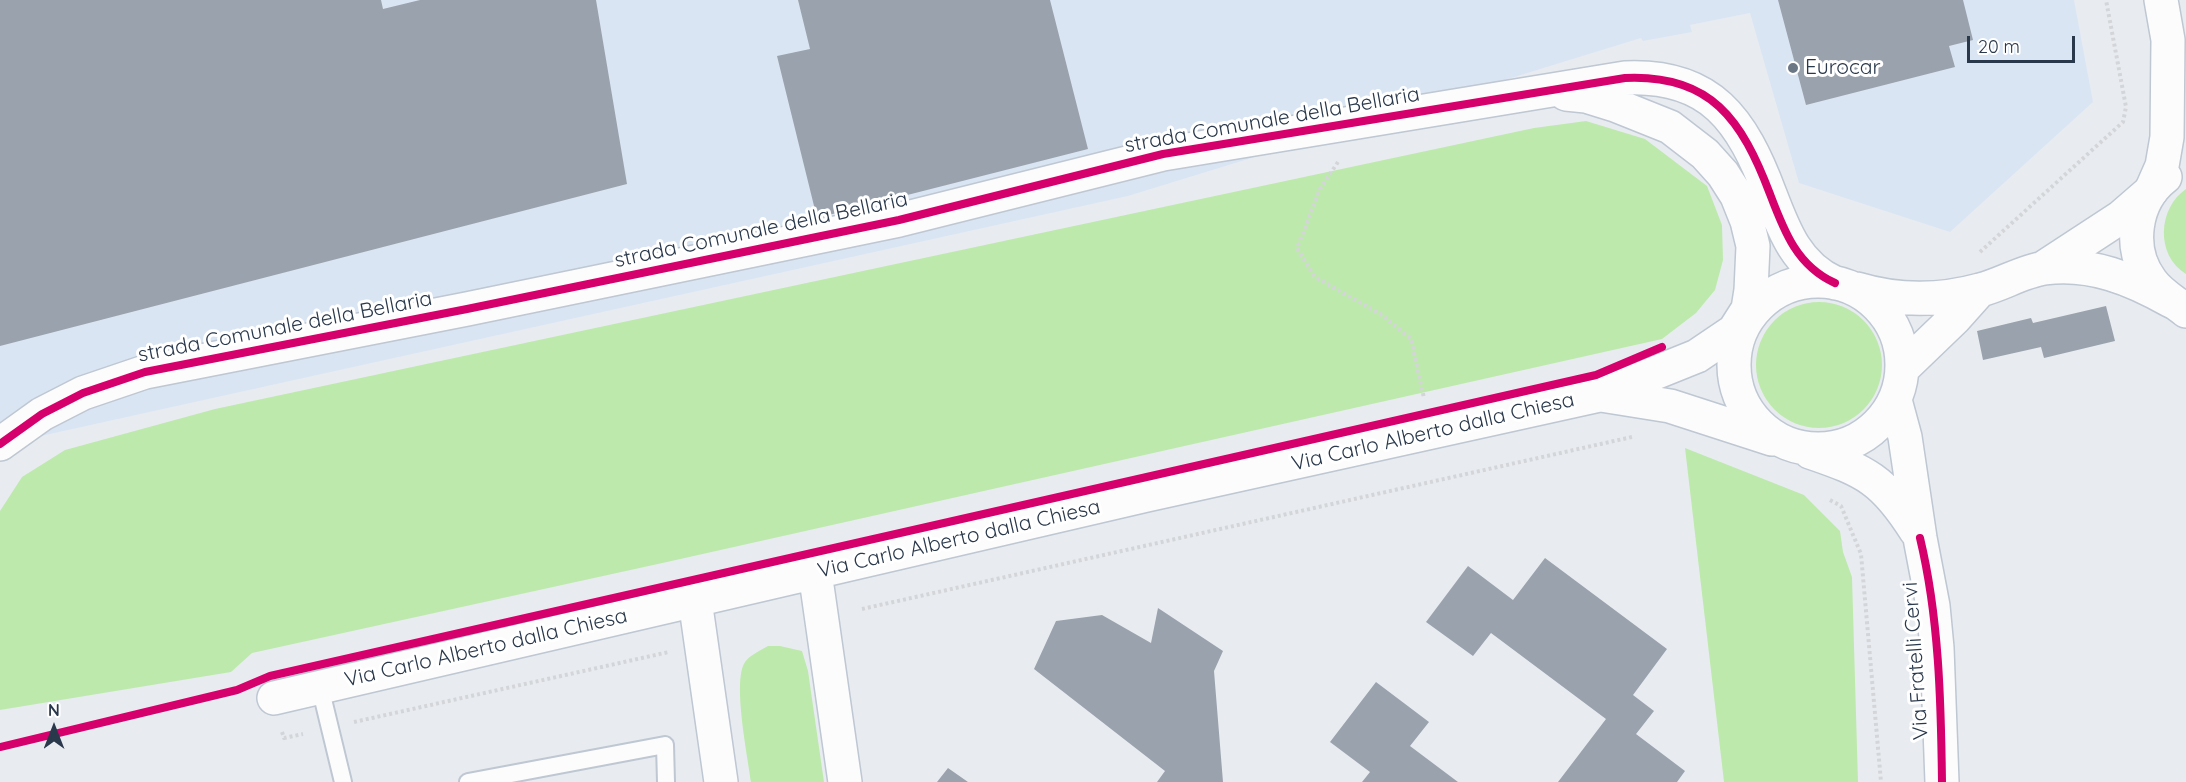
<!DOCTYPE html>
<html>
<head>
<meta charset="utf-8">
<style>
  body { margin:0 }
  #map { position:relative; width:2186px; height:782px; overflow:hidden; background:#e8ecf1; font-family:Quicksand,sans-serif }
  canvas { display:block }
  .north { position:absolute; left:24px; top:698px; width:60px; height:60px; -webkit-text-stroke:4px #fff; paint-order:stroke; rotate:0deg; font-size:16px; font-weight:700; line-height:24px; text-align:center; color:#29384b }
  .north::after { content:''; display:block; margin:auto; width:21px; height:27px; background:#29384b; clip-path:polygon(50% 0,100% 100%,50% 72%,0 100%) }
  .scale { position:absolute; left:1967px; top:36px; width:108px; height:27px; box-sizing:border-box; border:3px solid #29384b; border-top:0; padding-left:8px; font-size:18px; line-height:21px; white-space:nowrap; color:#29384b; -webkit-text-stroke:4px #fff; paint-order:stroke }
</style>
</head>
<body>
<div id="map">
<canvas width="2186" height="782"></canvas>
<div class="north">N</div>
<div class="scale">20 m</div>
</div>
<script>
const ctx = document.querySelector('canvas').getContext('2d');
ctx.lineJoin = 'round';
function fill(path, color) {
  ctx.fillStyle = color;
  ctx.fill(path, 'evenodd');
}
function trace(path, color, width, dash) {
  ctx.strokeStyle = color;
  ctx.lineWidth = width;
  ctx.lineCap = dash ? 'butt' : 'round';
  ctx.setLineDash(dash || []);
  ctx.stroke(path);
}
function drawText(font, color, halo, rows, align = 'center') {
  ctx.font = font + ' Quicksand,sans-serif';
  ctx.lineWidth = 6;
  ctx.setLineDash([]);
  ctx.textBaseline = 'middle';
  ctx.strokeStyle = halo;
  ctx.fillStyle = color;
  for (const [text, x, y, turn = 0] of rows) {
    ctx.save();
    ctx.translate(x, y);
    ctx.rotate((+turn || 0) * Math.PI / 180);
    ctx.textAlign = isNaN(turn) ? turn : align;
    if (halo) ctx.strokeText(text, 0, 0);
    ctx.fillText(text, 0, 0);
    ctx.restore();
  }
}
fill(new Path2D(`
  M0,0H2074L2093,102L1950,232L1799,183L1750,13L1690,25L1692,32L1643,41L1641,38L1128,196L0,445Z`), '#dae5f3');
fill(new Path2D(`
  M1586,121L1645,139L1707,186L1722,225L1723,260L1715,290L1696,313L1662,339L667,562L252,653L231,672L0,710V511L22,477L65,450L215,409L1534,128Z
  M2186,189V274C2155,255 2158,208 2186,189Z
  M1756 365a63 63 0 1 1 126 0a63 63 0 1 1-126 0Z
  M1685,448L1804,495L1840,531L1843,552L1852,577L1858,782H1724Z
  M768,646H780L802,651L808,671L824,782H751C748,757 732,681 745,662C750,655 761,650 768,646Z`), '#bee9ac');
fill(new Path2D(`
  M0,0H381L383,9L420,0H596L627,184L0,346Z
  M798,0H1050L1088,149L817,218L777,56L810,49Z
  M1778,0H1963L1973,40L1949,46L1955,67L1806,105Z
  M2106,306L2115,341L2044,358L2041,347L1983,360L1977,331L2031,318L2033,323Z
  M1545,558L1667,649L1633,695L1654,711L1636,734L1685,771L1677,782H1558L1606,719L1491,633L1473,656L1426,622L1468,566L1513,600Z
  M1158,608L1223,651L1214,671L1223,782H1157L1165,771L1034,669L1056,621L1102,615L1151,643Z
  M1376,682L1429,722L1410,746L1458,782H1362L1370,772L1330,742Z
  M948,768L968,782H937Z`), '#9aa2ad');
const service = new Path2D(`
  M320,687L343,782
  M468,782L665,745L666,782`);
const minor = new Path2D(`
  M2043,268L2121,217L2151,191
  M1734 365a84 84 0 1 1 168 0a84 84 0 1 1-168 0Z
  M1857,289C1897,301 1940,301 1980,290C2001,285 2023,271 2045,268C2091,262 2132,279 2171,301
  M1903,368L1955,318L1980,290
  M1601,395L1670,406L1772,439
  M1895,400L1905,437L1920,538L1933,606L1937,648L1942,782
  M0,444L42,414L83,393L145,372L467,309L899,220L1163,154L1625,78C1711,74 1742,120 1770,194C1784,231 1797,266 1835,283
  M1810,452C1866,471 1884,480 1916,531
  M815,572L845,782
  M695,600L721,782
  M274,698L1147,495L1600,395L1697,356L1734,331L1748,309L1751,290L1753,246L1747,221L1737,196L1723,174L1705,154L1670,127L1615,105L1586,96L1566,94`);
const tertiary = new Path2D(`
  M2165,177C2134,201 2127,249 2151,281C2160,294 2174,301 2186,311
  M2151,191L2162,166L2167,137L2168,40L2161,0`);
trace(service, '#bec7d2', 20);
trace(minor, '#bec7d2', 36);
trace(tertiary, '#bec7d2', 36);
trace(new Path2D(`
  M1338,162L1320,189L1297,248L1315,277L1382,315L1411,339L1424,398
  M1980,252L2123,122L2126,107L2106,0
  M1830,500L1841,506L1861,554L1881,782
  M862,609L1632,437
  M354,722L669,652
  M282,732L284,738L303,734`), '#d4d5d8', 4, [3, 3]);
trace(service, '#fcfcfd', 16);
trace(minor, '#fcfcfd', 33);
trace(tertiary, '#fcfcfd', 33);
trace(new Path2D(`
  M0,444L42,414L83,393L145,372L467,309L899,220L1163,154L1625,78C1711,74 1742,120 1770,194C1784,231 1797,266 1835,283
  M1920,538C1939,617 1941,701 1942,782
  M0,747L237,690L270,676L1596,375L1662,347`), '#d6006c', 8);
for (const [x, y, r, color] of [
  [1793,68,6,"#6c7785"]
]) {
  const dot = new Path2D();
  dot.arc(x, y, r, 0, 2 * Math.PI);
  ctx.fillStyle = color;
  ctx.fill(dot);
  trace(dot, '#fff', 2);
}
drawText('21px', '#29384b', '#fff', [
  ["Eurocar",1805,68]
], 'left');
drawText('21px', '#29384b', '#fff', [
  ["strada Comunale della Bellaria",1272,120,-10],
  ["strada Comunale della Bellaria",761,230,-12],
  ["strada Comunale della Bellaria",285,327,-11],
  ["Via Carlo Alberto dalla Chiesa",1433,432,-13],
  ["Via Carlo Alberto dalla Chiesa",959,539,-13],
  ["Via Carlo Alberto dalla Chiesa",486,648,-13],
  ["Via Fratelli Cervi",1916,661,-94]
]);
</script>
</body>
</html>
